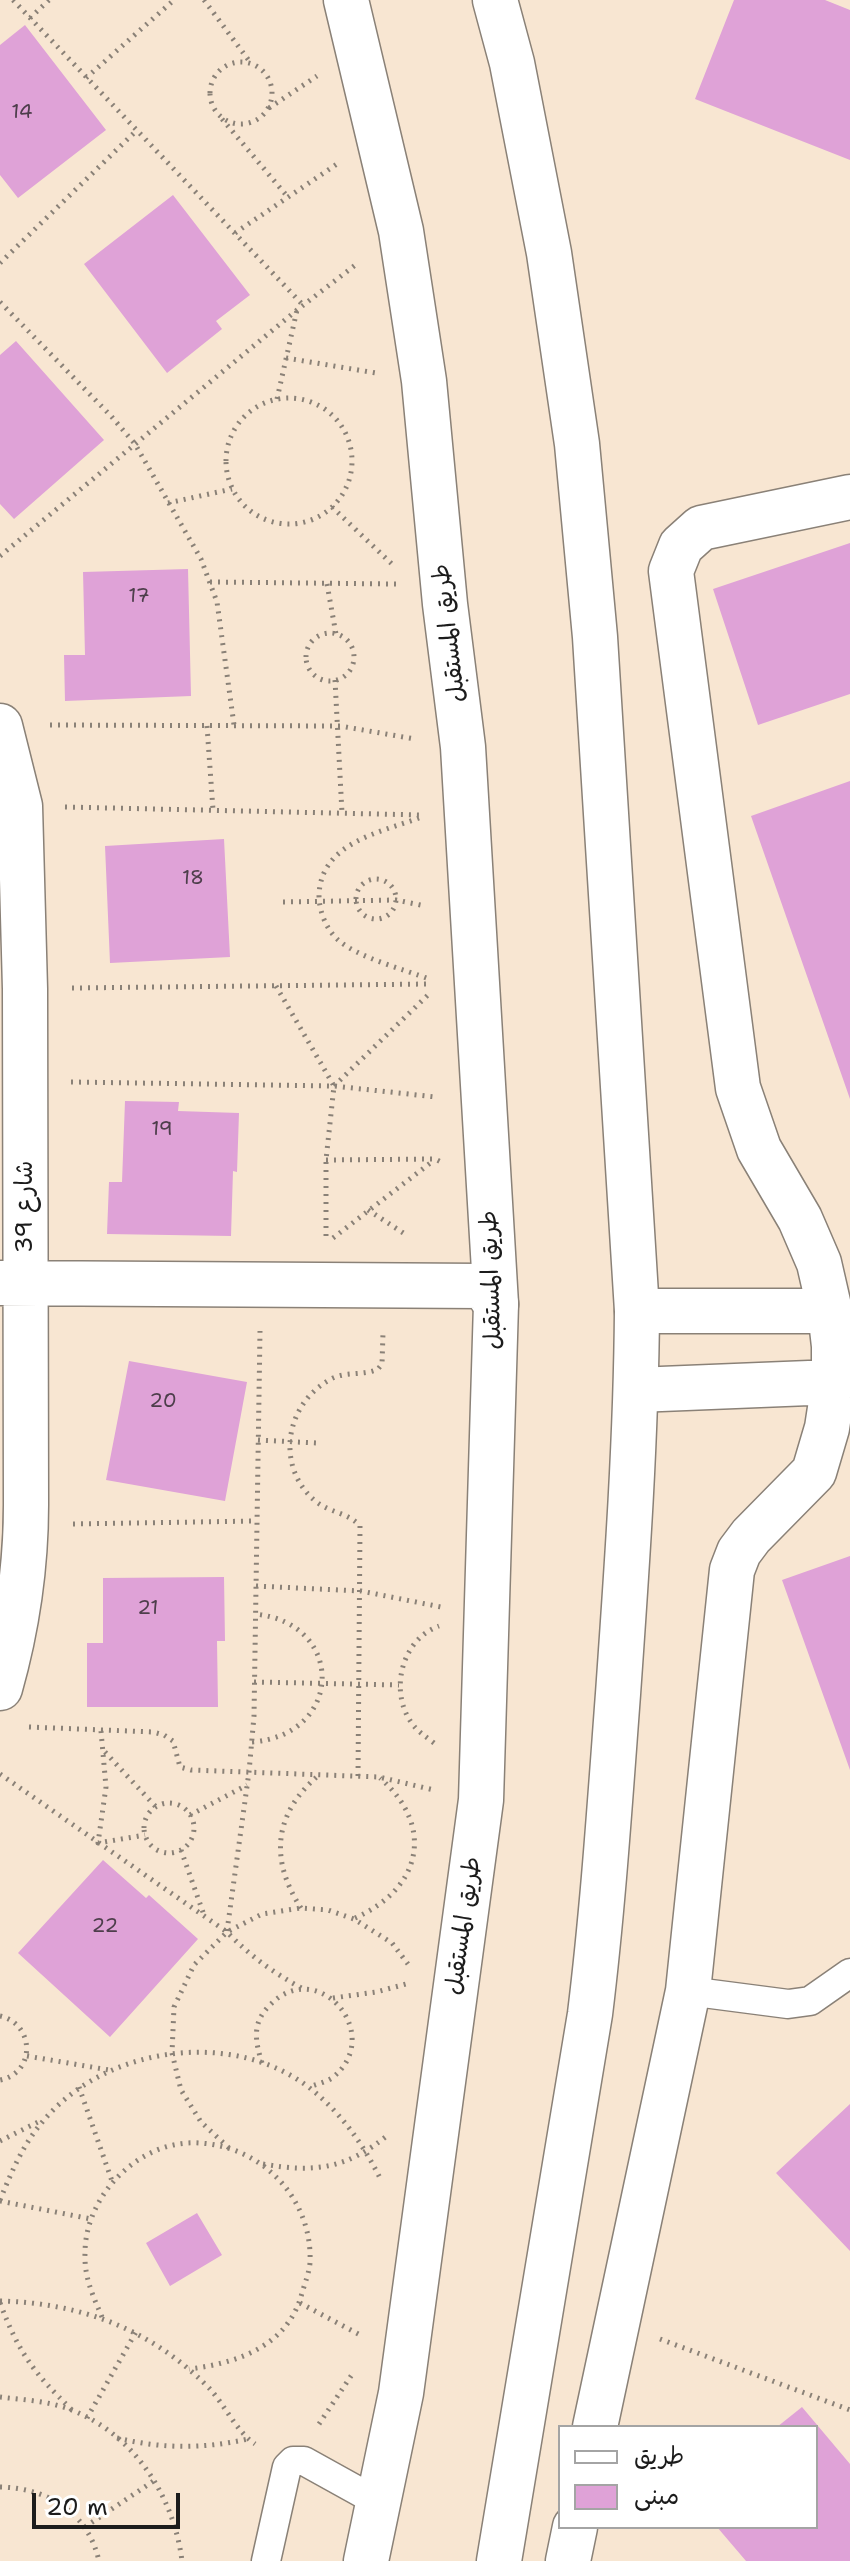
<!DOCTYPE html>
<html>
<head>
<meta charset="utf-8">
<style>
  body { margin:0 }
  #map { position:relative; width:850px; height:2561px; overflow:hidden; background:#f8e6d2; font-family:"Shantell Sans","Playpen Sans Arabic",sans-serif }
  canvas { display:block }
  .legend { position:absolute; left:558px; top:2425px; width:260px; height:104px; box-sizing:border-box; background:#fff; border:2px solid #a4a4a4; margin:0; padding:10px 14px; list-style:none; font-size:24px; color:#1c1c1c }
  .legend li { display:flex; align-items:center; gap:16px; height:40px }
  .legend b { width:40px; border:2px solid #a4a4a4 }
  .scale { position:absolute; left:32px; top:2493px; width:148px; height:36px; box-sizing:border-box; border:4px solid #1c1c1c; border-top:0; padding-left:10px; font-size:24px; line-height:28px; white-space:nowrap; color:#1c1c1c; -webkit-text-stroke:6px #fff; paint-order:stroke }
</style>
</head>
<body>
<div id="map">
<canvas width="850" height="2561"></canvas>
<ul class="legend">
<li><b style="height:10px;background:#fff"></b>طريق</li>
<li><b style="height:22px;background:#dfa2d7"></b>مبنى</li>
</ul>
<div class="scale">20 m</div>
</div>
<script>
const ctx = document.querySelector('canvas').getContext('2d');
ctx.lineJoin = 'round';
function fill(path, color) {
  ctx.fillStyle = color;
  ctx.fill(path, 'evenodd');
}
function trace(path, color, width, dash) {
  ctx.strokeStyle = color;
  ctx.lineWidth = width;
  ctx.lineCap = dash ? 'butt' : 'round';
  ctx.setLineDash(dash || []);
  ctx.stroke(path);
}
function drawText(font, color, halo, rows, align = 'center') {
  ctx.font = font + ' "Shantell Sans","Playpen Sans Arabic",sans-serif';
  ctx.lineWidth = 7;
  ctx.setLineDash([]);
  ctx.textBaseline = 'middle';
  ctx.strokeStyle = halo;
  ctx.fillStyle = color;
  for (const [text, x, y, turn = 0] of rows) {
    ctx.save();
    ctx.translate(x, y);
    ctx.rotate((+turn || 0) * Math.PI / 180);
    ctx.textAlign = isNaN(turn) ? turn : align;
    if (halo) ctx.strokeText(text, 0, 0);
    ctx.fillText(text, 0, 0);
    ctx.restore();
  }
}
fill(new Path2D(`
  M734,0H825L850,10V160L695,99Z
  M25,25L106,130L18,198L0,175V45Z
  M173,195L250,295L216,321L222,329L167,373L84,264Z
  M16,341L104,440L14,519L0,504V355Z
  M850,543V694L758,725L713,589Z
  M188,569L191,696L65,701L64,655H85L83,572Z
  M850,781V1099L751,816Z
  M224,839L230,957L110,963L105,846Z
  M125,1101L179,1102L178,1111L239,1113L237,1172L233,1171L231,1236L107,1234L109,1182H122Z
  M129,1361L247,1382L225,1501L106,1480Z
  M850,1556V1770L782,1580Z
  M224,1577L225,1641H217L218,1707H87V1643H103V1578Z
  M103,1860L146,1898L149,1895L198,1939L110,2037L18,1953Z
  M850,2104V2251L776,2173Z
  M197,2213L222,2255L170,2286L146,2243Z
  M802,2407L850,2464V2561H746L717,2527H816V2427H777Z`), '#dfa2d7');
const service = new Path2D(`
  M688,1991L788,2004L810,2001L850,1973
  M266,2561L287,2467L293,2461H304L378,2502`);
const minor = new Path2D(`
  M0,726L20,806L25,989L26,1505C26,1567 17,1628 0,1688
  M0,1283L483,1286L496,1304
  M637,1311H830
  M636,1390L834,1382
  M595,2427L688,1991L732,1570L739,1552L751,1536L814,1472L827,1428L834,1382V1346L830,1311L819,1263L800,1219L759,1149L738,1088L671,571L681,546L701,528L850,497
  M568,2561L575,2527`);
const tertiary = new Path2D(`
  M346,0L401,231L424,381L445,604L463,747L496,1304L481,1800L401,2393L366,2561
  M495,0L512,63L549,253L577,444L595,637L637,1311C636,1439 627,1566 618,1694C610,1801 603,1908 590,2014L499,2561`);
trace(service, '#8a8177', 31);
trace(minor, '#8a8177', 47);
trace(tertiary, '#8a8177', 47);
trace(new Path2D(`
  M13,0L303,305
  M204,0L250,62
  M30,18L49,0
  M210 93a31 31 0 1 1 62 0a31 31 0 1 1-62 0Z
  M86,78L174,0
  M269,108L317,76
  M222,119L287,196
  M235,233L337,164
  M0,263L137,130
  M0,302L111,416L135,444L201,559L217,602L234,725
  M286,358L376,373
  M226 461a63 63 0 1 1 126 0a63 63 0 1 1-126 0Z
  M277,399L297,310
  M168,503L232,489
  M332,507L394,566
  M0,556L297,310L358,263
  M210,582L397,584
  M327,584L336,634
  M306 657a24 24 0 1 1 48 0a24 24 0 1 1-48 0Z
  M335,680L342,813
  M50,725L340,726L415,739
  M207,726L213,810
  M65,807L422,815
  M419,818C378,833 321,843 319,895C319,911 326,929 338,940C359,958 403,969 429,979
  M356 899a20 20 0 1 1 40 0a20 20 0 1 1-40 0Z
  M283,902L396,900L425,906
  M276,986L334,1086L326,1160V1240
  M72,988L429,984
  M71,1082L334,1086L436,1097
  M334,1086L430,993
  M326,1160L435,1159L441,1162
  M368,1210L408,1236
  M333,1238L433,1161
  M258,1440L317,1443
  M73,1524L256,1521
  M256,1586L361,1591L441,1607
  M254,1682L399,1685
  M29,1727L153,1732L164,1735L173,1741L180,1767L191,1770L379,1777L434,1790
  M101,1731L106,1787L98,1843L145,1835
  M252,1742C344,1735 346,1623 255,1614
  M434,1743C425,1736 417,1731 411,1722C389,1690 402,1639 439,1626
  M105,1752L156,1807
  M0,1774L227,1932C250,1956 274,1973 303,1989
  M358,1776L360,1526C348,1512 328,1513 313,1499C275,1464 286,1403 331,1379C346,1371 364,1376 378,1369L382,1364L383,1333
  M144 1828a25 25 0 1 1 50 0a25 25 0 1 1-50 0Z
  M190,1815L247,1785
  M181,1850L204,1915
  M301,1908C269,1859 274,1813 319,1775
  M355,1918C421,1889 436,1827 380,1778
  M227,1931L249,1772L254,1716L260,1331
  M333,1998L376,1992L410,1983
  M0,2016C35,2024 36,2073 0,2080
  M27,2056L109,2070
  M262,2063C255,2041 252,2023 269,2006C317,1954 387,2035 332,2078C326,2082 317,2084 309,2087
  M79,2087L112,2181
  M0,2141L42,2120
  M229,2148L201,2122L181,2090L172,2053L174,2007L194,1965L227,1932L262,1914L301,1908L328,1910L354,1919L392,1943L411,1968
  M263,2164C315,2173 346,2169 388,2135
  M0,2200C12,2171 23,2144 44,2120C106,2046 234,2028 311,2089C342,2114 363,2144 381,2180
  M0,2201L91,2219
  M0,2301C81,2303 151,2329 209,2388C225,2405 236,2431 255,2444
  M0,2303C19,2353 33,2372 72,2410
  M300,2303L362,2336
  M102,2317C93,2296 84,2277 85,2253C85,2195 140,2139 199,2143C262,2146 313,2199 310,2263C309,2273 305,2283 302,2293C288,2346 238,2363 189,2369
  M660,2339L850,2410
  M0,2397C24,2400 51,2401 74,2411C135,2436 174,2497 182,2561
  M87,2418L136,2332
  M319,2424L353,2373
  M117,2438C163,2449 202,2449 248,2439
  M0,2487C47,2488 88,2512 99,2561
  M85,2527L155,2480`), '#8a8177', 5, [2, 6]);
trace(service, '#fff', 28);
trace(minor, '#fff', 44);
trace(tertiary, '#fff', 44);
drawText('20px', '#4d3e4b', null, [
  ["14",22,113],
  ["17",139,597],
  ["18",193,879],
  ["19",162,1130],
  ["20",163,1402],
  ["21",148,1609],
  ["22",105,1927]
]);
drawText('24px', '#1c1c1c', '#fff', [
  ["طريق المستقبل",450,633,-97],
  ["شارع 39",26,1207,-90],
  ["طريق المستقبل",492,1280,-92],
  ["طريق المستقبل",464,1926,-82]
]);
</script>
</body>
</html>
